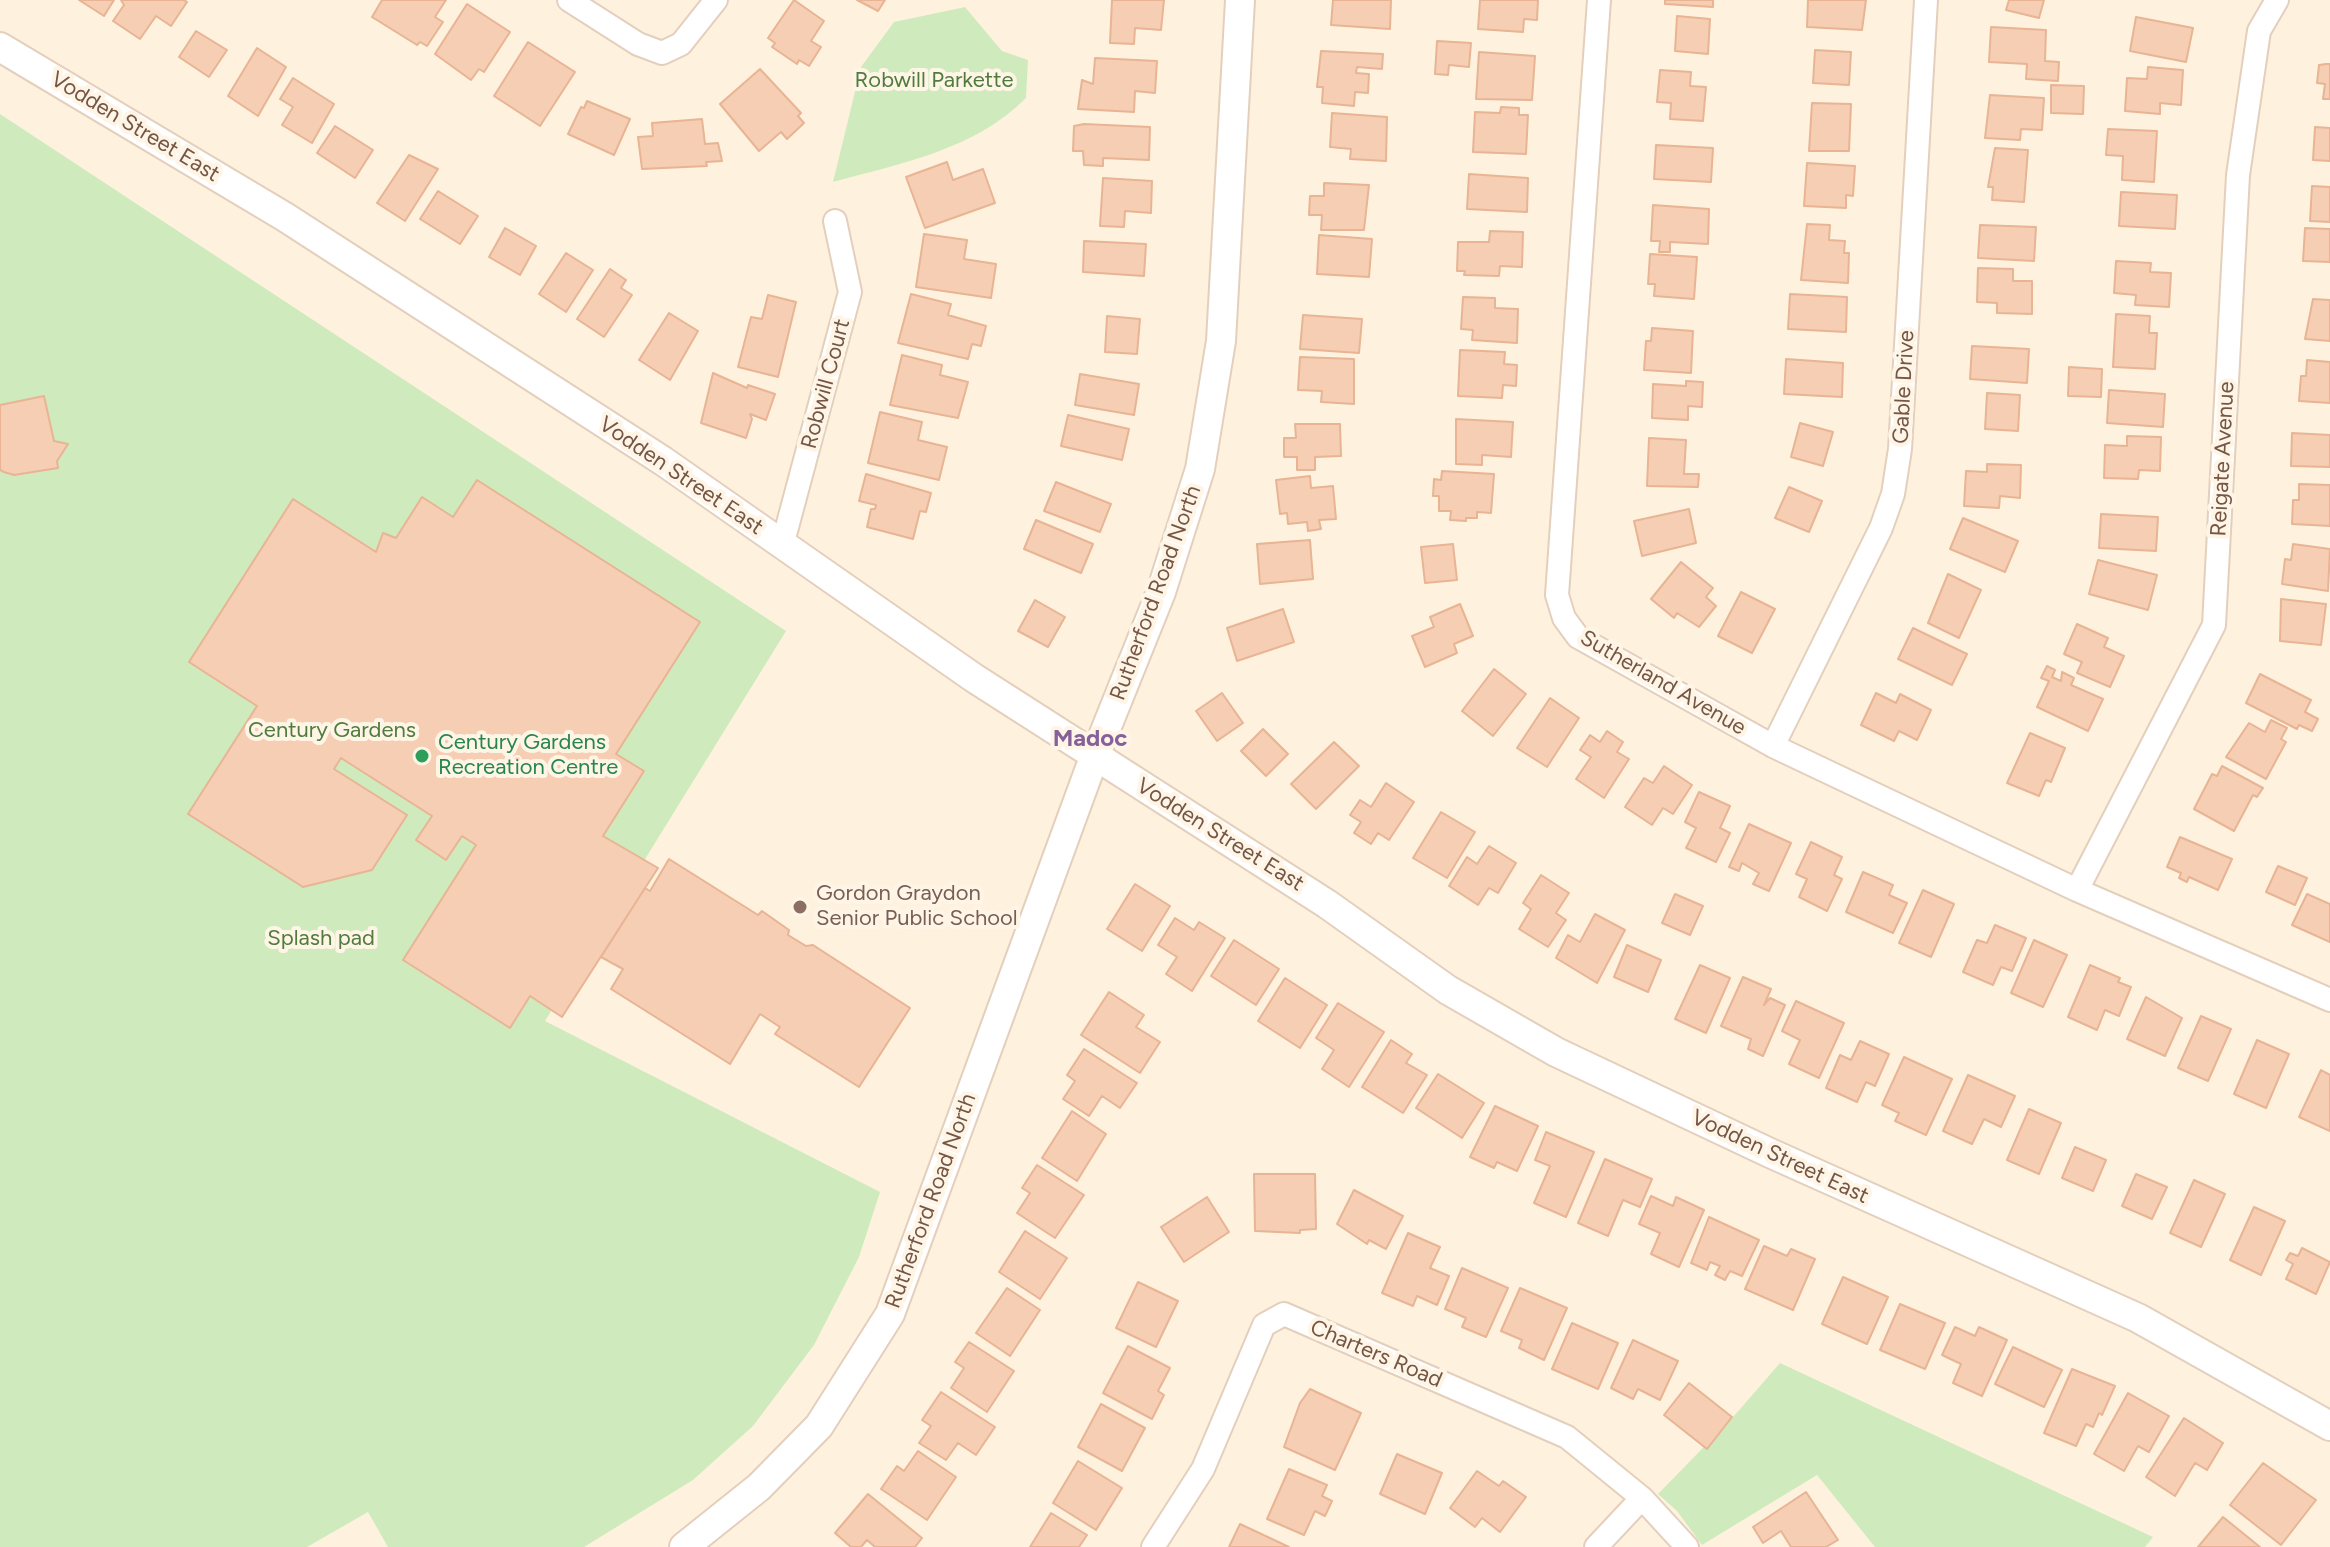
<!DOCTYPE html>
<html>
<head>
<meta charset="utf-8">
<style>
  body { margin:0 }
  canvas { display:block; background:#fef2de }
</style>
</head>
<body>
<canvas width="2330" height="1547"></canvas>
<script>
const ctx = document.querySelector('canvas').getContext('2d');
ctx.lineJoin = 'round';
function fill(path, color) {
  ctx.fillStyle = color;
  ctx.fill(path, 'evenodd');
}
function trace(path, color, width, dash) {
  ctx.strokeStyle = color;
  ctx.lineWidth = width;
  ctx.lineCap = dash ? 'butt' : 'round';
  ctx.setLineDash(dash || []);
  ctx.stroke(path);
}
function drawText(font, color, halo, rows, align = 'center') {
  ctx.font = font + ' Figtree,sans-serif';
  ctx.lineWidth = 8;
  ctx.setLineDash([]);
  ctx.textBaseline = 'middle';
  ctx.strokeStyle = halo;
  ctx.fillStyle = color;
  for (const [text, x, y, turn = 0] of rows) {
    ctx.save();
    ctx.translate(x, y);
    ctx.rotate((+turn || 0) * Math.PI / 180);
    ctx.textAlign = isNaN(turn) ? turn : align;
    if (halo) ctx.strokeText(text, 0, 0);
    ctx.fillText(text, 0, 0);
    ctx.restore();
  }
}
fill(new Path2D(`
  M965,7L1002,51L1028,60L1026,98C974,150 902,163 833,182L861,67L894,22Z
  M0,114L786,631L545,1021L880,1192L859,1257L814,1345L753,1426L693,1480L584,1547H388L368,1512L307,1547H0Z
  M1780,1363L2153,1537L2145,1547H1875L1817,1475L1702,1545L1677,1511L1658,1494L1734,1416Z`), '#cfebbd');
const building = new Path2D(`
  M79,0H114L104,16Z
  M121,0H184L187,2L171,26L156,16L140,39L113,21L124,5Z
  M382,0H446L435,17L443,22L427,46L420,42L417,45L372,17Z
  M794,0L824,21L811,41L821,47L809,66L799,60L797,64L772,47L775,43L768,38Z
  M857,0H885L878,11Z
  M1112,0H1164L1161,30L1135,28L1134,44L1110,43Z
  M1333,0H1391L1390,29L1331,25Z
  M1480,0H1538L1537,20L1524,19L1523,32L1478,29Z
  M1665,0H1713V7L1665,4Z
  M1808,0H1866L1862,30L1807,27Z
  M2009,0H2044L2039,18L2006,10Z
  M467,4L510,32L484,72L479,69L471,80L435,54Z
  M1677,16L1710,19L1708,54L1675,51Z
  M2136,17L2193,28L2186,62L2130,51Z
  M1991,27L2046,30L2045,61L2059,62L2058,81L2026,79L2027,64L1989,62Z
  M196,31L227,50L209,77L179,57Z
  M1437,41L1471,43L1469,67L1449,65L1448,75L1435,74Z
  M528,42L575,72L540,126L494,96Z
  M257,48L286,67L258,116L228,96Z
  M1815,50L1851,52L1849,85L1813,83Z
  M1321,51L1383,54L1382,69L1357,67L1356,73L1369,74L1368,93L1355,92L1354,106L1322,103L1323,87H1317Z
  M1479,52L1535,56L1532,100L1476,99Z
  M1095,58L1157,61L1155,93L1135,91L1134,112L1078,109L1082,80L1093,84Z
  M2326,64H2330V99H2323L2325,84L2317,83L2319,65Z
  M2148,67L2183,70L2181,105L2160,103V114L2125,111L2127,78L2147,79Z
  M760,69L801,113L798,116L804,123L787,139L781,132L759,151L720,104Z
  M1660,70L1691,72L1690,86L1706,87L1703,121L1670,119L1671,103L1657,102Z
  M293,78L334,104L312,143L282,125L293,107L280,99Z
  M2051,85L2084,86L2083,114L2051,113Z
  M1990,95L2044,98L2042,130L2021,129L2020,140L1985,138Z
  M587,101L630,119L614,155L568,134L581,107L584,108Z
  M1812,103L1851,104L1849,151H1809Z
  M1501,107L1519,108V115H1528L1526,154L1473,152L1475,112L1500,113Z
  M1332,113L1387,117L1386,161L1350,159L1351,149L1330,147Z
  M702,119L705,144L718,143L722,161L706,162L707,166L642,169L638,137L653,136L652,123Z
  M1084,124L1150,127L1149,160L1103,158V166L1084,165L1083,151H1073L1074,126Z
  M335,126L373,150L355,178L317,153Z
  M2315,127L2330,128V161L2313,160Z
  M2108,129L2157,131L2154,182L2122,180L2123,156L2106,155Z
  M1656,145L1713,148L1711,182L1654,179Z
  M1995,148L2028,150L2024,202L1992,200L1993,187H1988Z
  M409,155L438,169L405,221L377,203Z
  M947,162L953,180L983,169L995,203L925,228L906,177Z
  M1807,163L1855,166L1853,196L1846,195V208L1804,206Z
  M1469,174L1528,178L1527,212L1467,209Z
  M1103,178L1152,181L1151,213L1125,211L1124,227L1100,226Z
  M1324,183L1369,185L1364,230H1321L1322,215H1309L1310,196H1324Z
  M2312,186L2330,187V222L2310,221Z
  M438,191L478,216L460,244L420,219Z
  M2121,192L2177,195L2175,229L2119,226Z
  M1653,205L1709,209L1708,244L1670,242V252H1659L1660,241H1651Z
  M1807,224L1830,225L1829,240L1845,241L1844,253H1849L1848,283L1801,280Z
  M1980,225L2036,227L2034,261L1978,258Z
  M505,228L536,246L520,275L489,257Z
  M2305,228L2330,229V262L2303,261Z
  M1490,231L1523,232L1522,267L1500,266L1499,276L1464,275L1465,271H1457L1458,242H1489Z
  M924,234L967,240L964,259L996,264L991,298L916,287Z
  M1319,235L1372,239L1369,277L1317,274Z
  M1084,241L1146,244L1144,276L1083,272Z
  M566,253L593,270L566,312L539,294Z
  M1650,254L1697,257L1694,299L1654,296L1655,284H1648Z
  M2116,261L2151,263L2150,272L2171,273L2169,307L2135,305L2136,295L2114,293Z
  M1978,268L2013,269V281H2032V314L1997,313V303L1977,302Z
  M610,269L626,280L621,288L632,295L604,337L577,319Z
  M911,294L951,304L948,315L986,326L981,346L972,344L968,359L898,343Z
  M1790,294L1847,297L1846,332L1788,329Z
  M768,295L796,302L778,377L738,367L751,317L762,319Z
  M1463,297L1495,298V308L1518,309L1517,343L1472,340L1473,330L1461,329Z
  M2313,299L2330,300V341L2305,339Z
  M669,313L698,331L670,380L639,360Z
  M2116,314L2150,316L2149,333H2157L2155,369L2113,367Z
  M1303,315L1362,319L1359,353L1300,349Z
  M1107,316L1140,319L1137,354L1105,352Z
  M1652,328L1693,331L1691,373L1644,370L1646,341H1651Z
  M1972,346L2029,349L2027,383L1970,379Z
  M1460,350L1505,352L1504,364L1517,365L1516,386L1503,385L1502,398L1458,396Z
  M902,355L942,365L940,375L968,382L958,418L890,405Z
  M1300,357L1354,359V404L1321,402L1322,391L1298,390Z
  M1786,359L1843,363L1842,397L1784,394Z
  M2307,360L2330,362V403L2299,401L2301,376H2306Z
  M2069,367L2102,369L2101,397L2068,396Z
  M713,373L747,388L748,385L775,394L766,420L750,414L752,419L746,438L701,423Z
  M1080,374L1139,384L1134,415L1075,405Z
  M1686,381L1703,382L1702,407L1688,406V420L1652,418L1653,384L1686,386Z
  M2109,390L2165,394L2163,427L2107,423Z
  M1987,393L2020,395L2018,431L1985,429Z
  M44,396L54,441L68,444L57,461L58,468L14,475L4,472L0,470V405Z
  M880,412L922,422L918,440L947,447L939,480L868,463Z
  M1068,415L1129,429L1122,460L1061,446Z
  M1456,419L1513,422L1511,457L1482,455V465L1456,464Z
  M1800,423L1833,432L1823,466L1791,457Z
  M1295,424H1340L1341,456L1315,457V470H1297V457H1284V438H1296Z
  M2292,433L2330,435V467L2291,466Z
  M2127,436L2161,437L2160,471L2139,470L2138,479L2104,478L2105,445L2127,446Z
  M1649,438L1686,440L1684,474H1699L1698,487L1647,486Z
  M1987,464L2021,465L2020,498L2000,496L1999,508L1964,506L1966,471L1987,472Z
  M1442,471L1494,474L1491,513L1477,512V518H1466V521L1450,520L1451,511H1439V496H1433L1434,479L1441,480Z
  M866,474L931,493L926,512L920,511L913,539L867,527L871,509H875L876,505L859,501Z
  M1310,476L1311,488L1333,486L1336,519L1319,520L1321,529L1308,531L1307,522L1288,524L1287,513L1280,514L1276,480Z
  M477,480L700,622L616,754L644,771L603,836L658,868L562,1017L530,996L510,1028L403,960L476,845L462,836L446,860L416,840L432,816L341,758L334,769L407,815L372,870L303,887L188,814L257,706L189,662L293,499L376,552L383,533L396,538L422,497L453,517Z
  M1056,482L1111,504L1100,532L1044,511Z
  M2299,484L2330,485V526L2292,524L2293,500H2299Z
  M1789,487L1822,501L1809,532L1775,518Z
  M1689,509L1696,543L1642,556L1634,521Z
  M2101,514L2158,517L2156,551L2099,548Z
  M1963,518L2018,541L2005,572L1950,549Z
  M1036,520L1093,544L1081,573L1024,549Z
  M1310,540L1313,579L1260,584L1257,544Z
  M1453,544L1457,580L1425,583L1421,547Z
  M2293,544L2330,549L2328,591L2282,584L2285,559L2291,560Z
  M2098,560L2157,575L2148,610L2089,594Z
  M1681,562L1713,588L1706,597L1716,606L1699,627L1677,613L1674,618L1651,599Z
  M1948,574L1981,590L1959,638L1928,623Z
  M1741,592L1775,609L1752,653L1718,636Z
  M2281,599L2326,604L2321,645L2280,641Z
  M1035,600L1065,617L1048,647L1018,631Z
  M1460,604L1473,636L1454,644L1457,653L1425,667L1412,636L1434,627L1430,617Z
  M1283,609L1294,642L1237,661L1227,628Z
  M2077,624L2108,638L2104,647L2124,656L2110,687L2077,673L2082,662L2064,654Z
  M1913,628L1967,654L1952,685L1898,659Z
  M2047,666L2055,670L2052,677L2061,681L2062,672L2074,678L2071,685L2103,699L2088,731L2037,707L2049,681L2041,678Z
  M1494,669L1526,694L1493,736L1462,711Z
  M2260,674L2311,700L2305,712L2318,719L2312,731L2299,725L2297,729L2246,703Z
  M1222,693L1243,723L1217,741L1196,711Z
  M1876,693L1896,703L1900,694L1931,710L1917,740L1899,731L1894,741L1861,725Z
  M1550,698L1579,718L1547,767L1517,748Z
  M2271,720L2287,728L2281,739L2286,742L2266,779L2226,757L2249,723L2265,732Z
  M1263,729L1288,754L1266,776L1241,751Z
  M1607,731L1623,742L1617,752L1629,759L1604,798L1576,779L1591,757L1580,750L1590,735L1600,742Z
  M2030,733L2065,748L2051,782L2046,780L2039,796L2007,783Z
  M1334,742L1359,766L1316,809L1291,784Z
  M1664,766L1692,785L1673,814L1663,808L1652,825L1625,807L1644,778L1653,783Z
  M2222,766L2263,788L2257,797L2253,795L2234,831L2194,809L2212,774L2217,776Z
  M1386,783L1414,802L1389,840L1378,833L1371,844L1354,833L1361,822L1350,815L1360,800L1371,807Z
  M1699,792L1730,806L1720,828L1730,833L1716,862L1686,848L1696,828L1685,822Z
  M1441,812L1475,832L1447,878L1413,858Z
  M1749,824L1791,843L1769,891L1753,884L1759,873L1742,863L1739,871L1729,867Z
  M2180,837L2232,859L2218,890L2189,877L2187,882L2179,878L2181,873L2167,867Z
  M1811,842L1842,857L1834,875L1842,879L1827,911L1799,897L1807,879L1796,874Z
  M1489,846L1516,863L1498,893L1489,888L1478,905L1449,886L1467,857L1477,864Z
  M669,859L758,915L762,911L789,930L788,935L806,946L813,945L910,1008L859,1087L775,1034L780,1027L760,1014L730,1064L611,989L623,969L601,957L645,888L650,891Z
  M2278,866L2307,878L2295,905L2266,892Z
  M1863,872L1893,885L1889,895L1907,903L1893,933L1846,912Z
  M1541,875L1569,893L1556,913L1566,920L1548,947L1519,929L1531,909L1523,903Z
  M1135,884L1170,906L1142,951L1107,929Z
  M1923,890L1954,904L1931,957L1899,943Z
  M1675,894L1703,906L1690,935L1662,923Z
  M2307,894L2330,904V942L2292,925Z
  M1595,914L1625,930L1597,983L1556,958L1568,935L1580,942Z
  M1175,918L1194,930L1199,922L1225,938L1192,991L1166,974L1177,957L1158,945Z
  M1995,925L2026,938L2012,971L2001,967L1993,985L1963,972L1977,940L1987,943Z
  M1234,940L1279,969L1256,1005L1211,976Z
  M2034,940L2067,955L2043,1007L2011,993Z
  M1627,945L1661,960L1648,992L1614,977Z
  M1700,965L1730,978L1706,1033L1675,1019Z
  M2090,965L2120,978L2118,982L2131,987L2119,1016L2105,1010L2097,1030L2068,1017Z
  M1743,977L1771,989L1764,1005L1770,998L1785,1005L1763,1056L1748,1049L1751,1039L1721,1026Z
  M1285,978L1327,1005L1300,1048L1258,1021Z
  M1109,992L1144,1015L1136,1027L1160,1042L1140,1073L1081,1035Z
  M2146,997L2182,1018L2165,1056L2127,1039Z
  M1796,1001L1844,1023L1819,1078L1789,1064L1800,1040L1782,1031Z
  M1338,1003L1384,1032L1349,1087L1322,1069L1334,1050L1316,1038Z
  M2201,1016L2231,1029L2208,1081L2178,1068Z
  M1391,1040L1412,1054L1406,1063L1427,1075L1403,1113L1362,1087Z
  M2257,1040L2289,1054L2266,1108L2234,1094Z
  M1860,1041L1889,1054L1875,1086L1866,1082L1857,1102L1826,1088L1840,1055L1851,1060Z
  M1084,1049L1137,1083L1120,1108L1102,1096L1089,1116L1063,1099L1075,1081L1067,1075Z
  M1904,1057L1952,1079L1926,1135L1895,1121L1899,1113L1882,1105Z
  M2321,1070L2330,1075V1131L2299,1117Z
  M1438,1074L1484,1103L1462,1138L1416,1108Z
  M1968,1075L2015,1096L2001,1127L1984,1119L1972,1144L1943,1131Z
  M1495,1106L1538,1126L1517,1171L1497,1162L1494,1168L1470,1157Z
  M2029,1109L2061,1123L2039,1174L2007,1160Z
  M1072,1111L1106,1134L1077,1181L1042,1158Z
  M1546,1132L1594,1152L1566,1217L1534,1203L1550,1166L1535,1160Z
  M2075,1147L2106,1160L2093,1191L2062,1178Z
  M1605,1159L1652,1179L1640,1207L1623,1200L1608,1236L1578,1223Z
  M1037,1165L1084,1195L1055,1238L1017,1213L1030,1193L1022,1188Z
  M1254,1174H1315L1316,1229L1300,1230V1233L1255,1231Z
  M2136,1174L2167,1187L2152,1219L2122,1206Z
  M2194,1180L2225,1194L2201,1247L2170,1233Z
  M1354,1190L1403,1216L1386,1249L1369,1240L1367,1244L1337,1224Z
  M1651,1196L1673,1206L1676,1197L1704,1210L1679,1267L1651,1254L1660,1233L1639,1224Z
  M1207,1197L1229,1232L1184,1262L1161,1227Z
  M2254,1207L2285,1221L2261,1275L2230,1260Z
  M1709,1217L1759,1240L1742,1276L1730,1271L1725,1280L1715,1275L1720,1266L1710,1262L1707,1270L1691,1263Z
  M1025,1231L1067,1258L1040,1299L999,1272Z
  M1408,1233L1440,1247L1430,1268L1449,1276L1437,1305L1417,1296L1413,1306L1382,1293Z
  M1764,1246L1787,1256L1791,1249L1815,1259L1793,1310L1745,1289Z
  M2302,1248L2330,1262L2316,1294L2286,1279L2293,1264L2286,1260L2290,1253L2298,1256Z
  M1462,1268L1508,1288L1486,1337L1462,1327L1466,1318L1445,1309Z
  M1843,1277L1888,1297L1867,1344L1822,1324Z
  M1138,1282L1178,1301L1156,1347L1116,1328Z
  M1007,1288L1040,1310L1010,1356L976,1333Z
  M1520,1288L1567,1308L1544,1360L1519,1348L1522,1340L1501,1331Z
  M1900,1304L1945,1323L1925,1369L1880,1350Z
  M1572,1323L1618,1343L1598,1389L1552,1369Z
  M1955,1327L1975,1336L1979,1327L2007,1340L1982,1396L1953,1383L1961,1364L1942,1355Z
  M1633,1340L1678,1361L1660,1400L1638,1389L1633,1399L1611,1388Z
  M969,1342L1014,1371L987,1412L951,1388L964,1368L955,1362Z
  M1128,1346L1170,1368L1158,1391L1164,1395L1152,1419L1103,1393Z
  M2013,1347L2062,1370L2044,1407L1995,1384Z
  M2072,1369L2115,1386L2102,1415L2099,1413L2093,1427L2086,1424L2076,1446L2044,1433Z
  M1689,1383L1732,1417L1707,1449L1664,1415Z
  M1310,1389L1361,1413L1335,1470L1284,1447L1300,1403Z
  M941,1392L995,1427L976,1455L958,1443L946,1460L919,1443L931,1426L922,1420Z
  M2128,1393L2169,1416L2149,1452L2138,1446L2124,1471L2094,1454Z
  M1101,1404L1145,1428L1122,1471L1078,1447Z
  M2184,1418L2223,1443L2207,1470L2195,1463L2175,1496L2146,1477Z
  M918,1451L956,1477L927,1520L881,1489L897,1466L904,1471Z
  M1397,1454L1442,1473L1425,1514L1380,1494Z
  M1078,1461L1122,1488L1096,1530L1053,1503Z
  M2263,1463L2316,1500L2281,1545L2230,1505Z
  M1289,1469L1327,1485L1322,1496L1332,1501L1325,1516L1315,1511L1304,1535L1267,1519Z
  M1477,1471L1499,1486L1503,1481L1526,1497L1500,1532L1482,1518L1475,1527L1450,1508Z
  M1806,1492L1838,1540L1826,1547H1791L1781,1531L1763,1543L1753,1527Z
  M868,1494L922,1538L915,1547H875L867,1540L861,1547H851L835,1533Z
  M1051,1513L1087,1535L1079,1547H1030Z
  M2223,1517L2260,1547H2198Z
  M1240,1524L1289,1547H1229Z`);
fill(building, '#f5ceb4');
trace(building, '#e8b494', 2);
const minor = new Path2D(`
  M569,0L638,44L662,53L681,44L716,0
  M1599,0L1557,595L1564,618L1578,637L1773,746L2077,890L2330,1000
  M782,546L850,292L835,221
  M1773,746L1881,528L1893,494L1900,449L1926,0
  M2077,890L2214,625L2238,175L2259,31L2277,0
  M1153,1547L1203,1469L1264,1325L1284,1314L1567,1437L1642,1498L1687,1547
  M1596,1547L1642,1498`);
const tertiary = new Path2D(`
  M0,47L285,217L663,461L974,678L1327,904L1448,990L1556,1052L1770,1153L2138,1318L2330,1426
  M684,1547L759,1487L819,1426L890,1314L1089,771L1161,592L1200,469L1221,341L1240,0`);
trace(minor, '#e4cfbd', 26);
trace(tertiary, '#e4cfbd', 32);
trace(minor, '#fff', 22);
trace(tertiary, '#fff', 28);
for (const [x, y, r, color] of [
  [422,756,8,"#2e9e5b"],
  [800,907,8,"#8d6e63"]
]) {
  const dot = new Path2D();
  dot.arc(x, y, r, 0, 2 * Math.PI);
  ctx.fillStyle = color;
  ctx.fill(dot);
  trace(dot, '#fff5e6', 3);
}
drawText('22px', '#4f7c3c', '#fff5e6', [
  ["Robwill Parkette",934,81],
  ["Century Gardens",332,731],
  ["Splash pad",321,939]
]);
drawText('22px', '#755645', '#fff5e6', [
  ["Vodden Street East",135,127,31],
  ["Robwill Court",826,384,-75],
  ["Gable Drive",1904,387,-87],
  ["Reigate Avenue",2223,459,-87],
  ["Vodden Street East",681,476,34],
  ["Rutherford Road North",1156,593,-70],
  ["Sutherland Avenue",1663,683,30],
  ["Vodden Street East",1220,835,32],
  ["Vodden Street East",1780,1157,25],
  ["Rutherford Road North",931,1201,-70],
  ["Charters Road",1376,1354,23]
]);
drawText('22px', '#27864d', '#fff5e6', [
  ["Century Gardens",438,743],
  ["Recreation Centre",438,768]
], 'left');
drawText('22px', '#785e54', '#fff5e6', [
  ["Gordon Graydon",816,894],
  ["Senior Public School",816,919]
], 'left');
drawText('bold 24px', '#866099', '#fff5e6', [
  ["Madoc",1090,739]
]);
</script>
</body>
</html>
